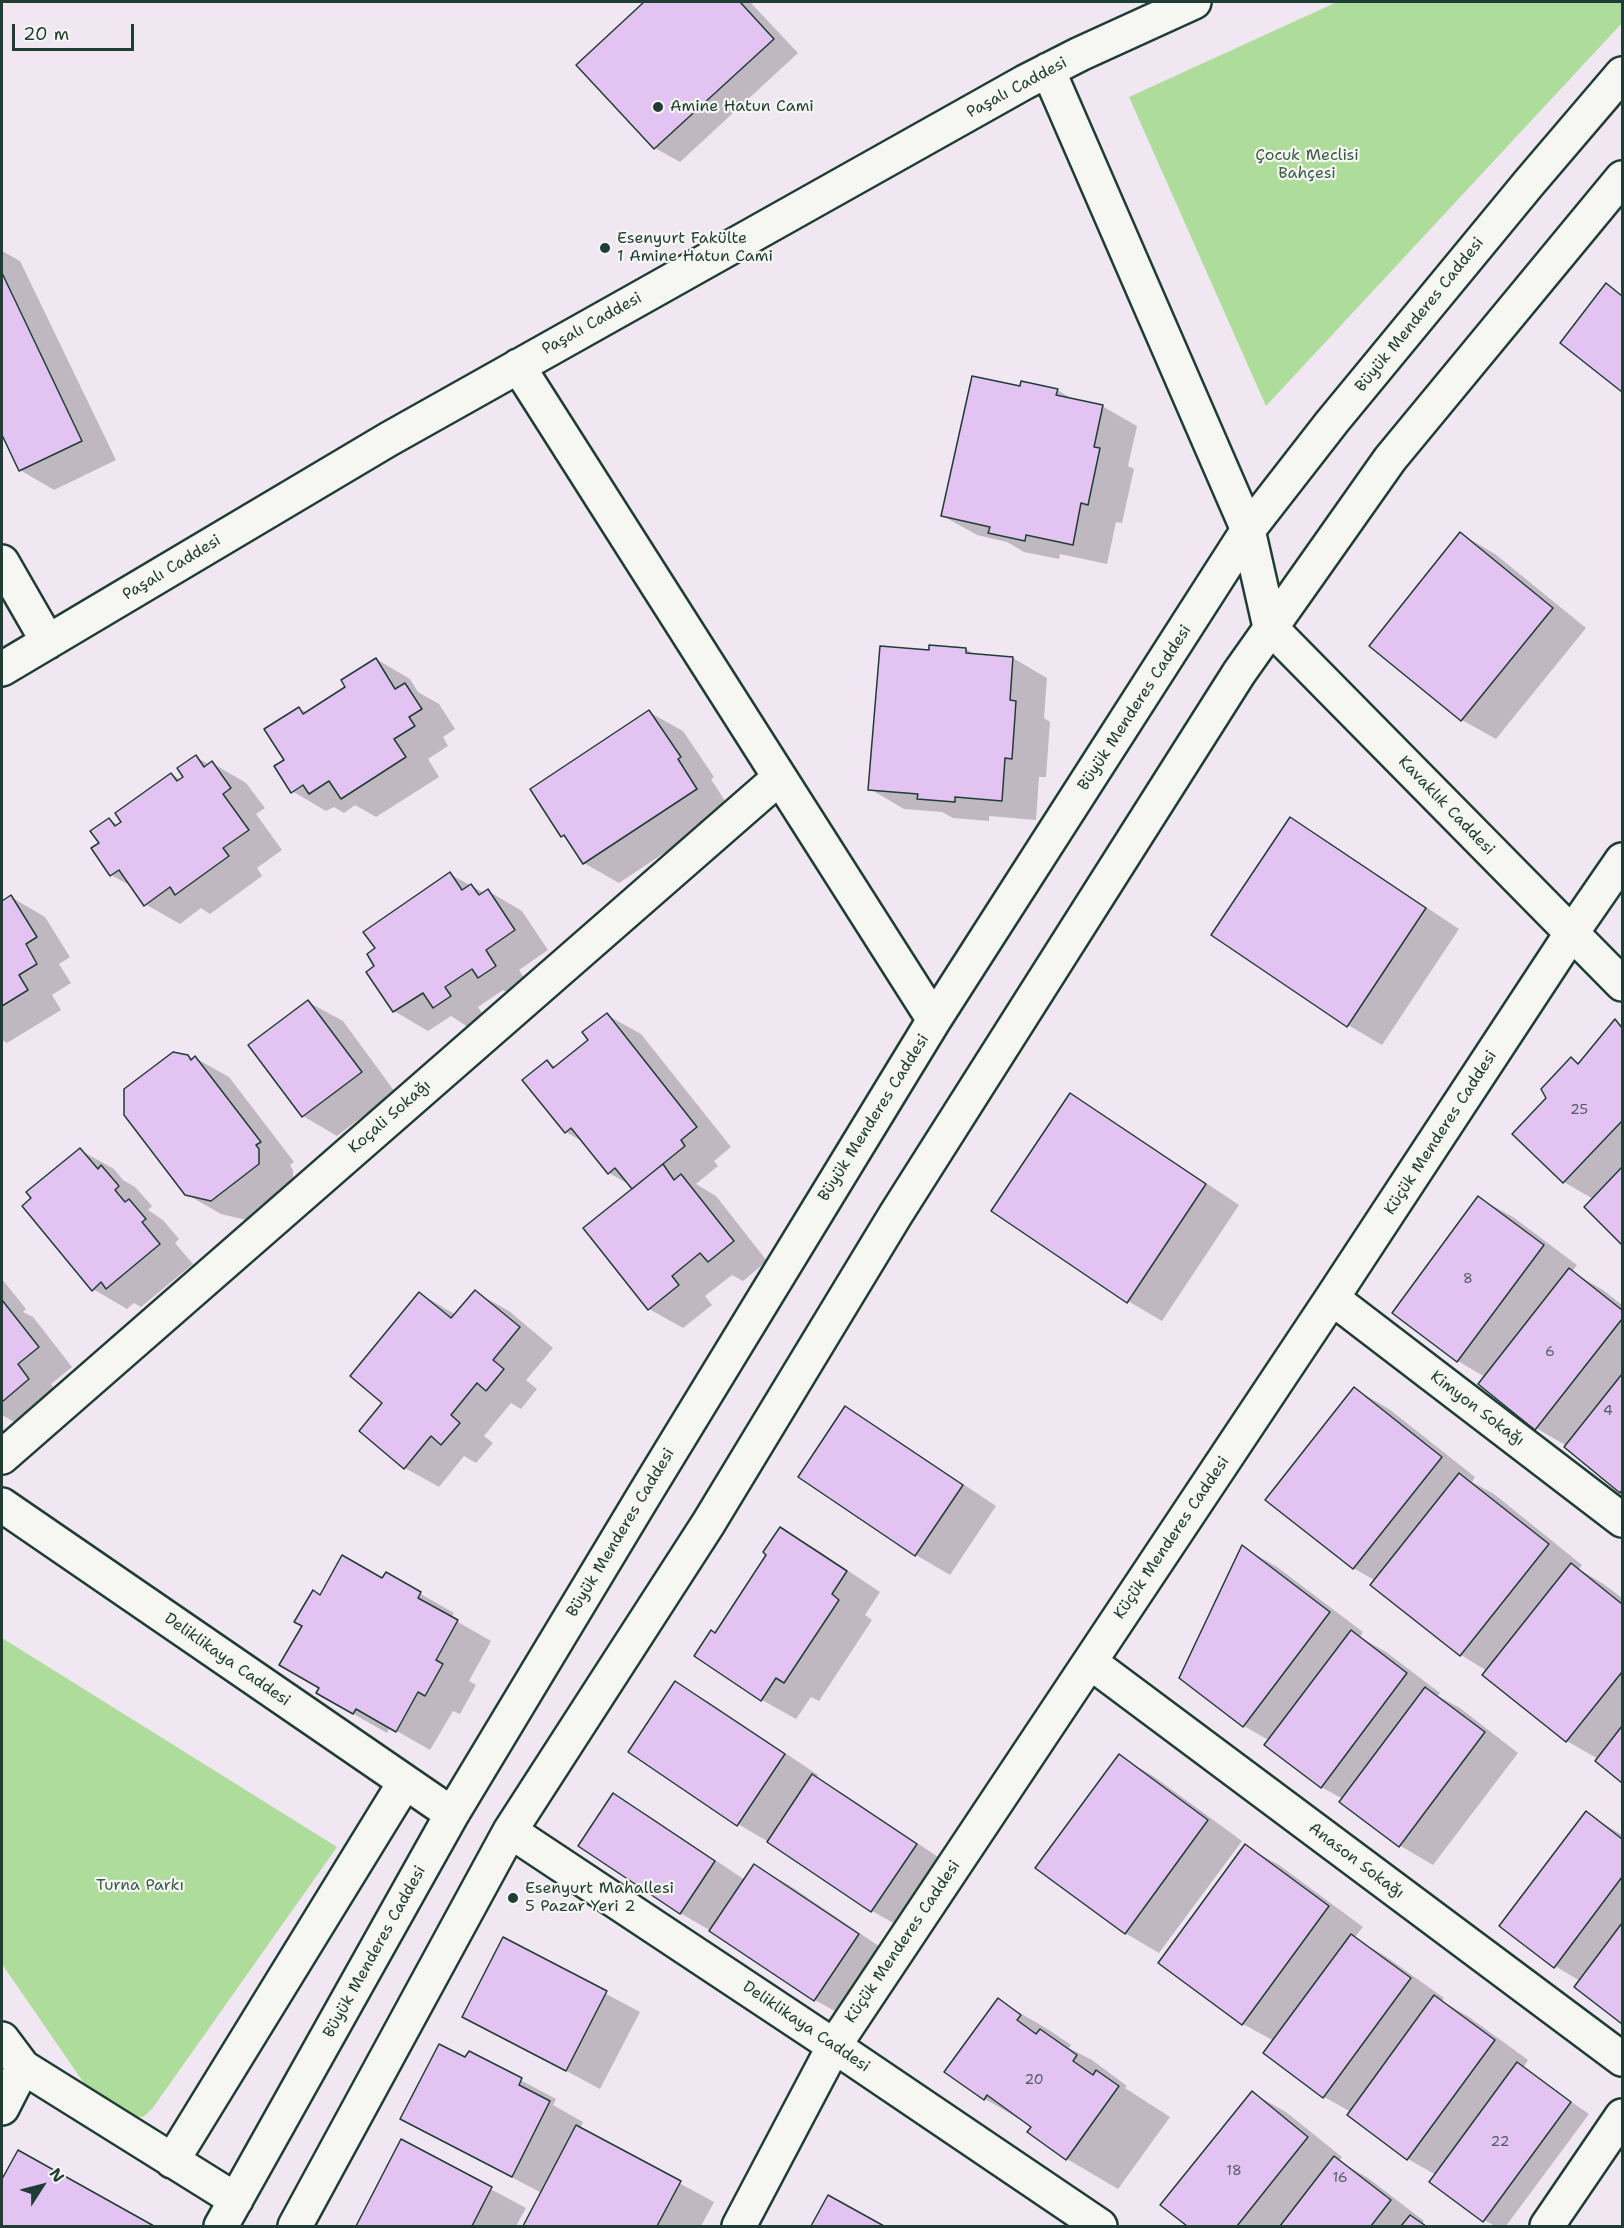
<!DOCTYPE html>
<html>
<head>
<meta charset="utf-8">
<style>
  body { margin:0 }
  #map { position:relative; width:1624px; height:2228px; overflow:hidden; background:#f0e7f2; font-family:"Shantell Sans",sans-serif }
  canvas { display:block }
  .frame { position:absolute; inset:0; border:3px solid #1f3d34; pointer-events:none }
  .north { position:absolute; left:12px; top:2156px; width:60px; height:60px; -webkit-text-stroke:4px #f6f6f2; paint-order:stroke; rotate:54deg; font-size:16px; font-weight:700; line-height:24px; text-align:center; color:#1f3d34 }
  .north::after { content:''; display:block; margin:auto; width:21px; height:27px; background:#1f3d34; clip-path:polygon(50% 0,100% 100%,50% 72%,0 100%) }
  .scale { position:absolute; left:12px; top:24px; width:122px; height:27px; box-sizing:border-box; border:3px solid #1f3d34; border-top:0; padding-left:8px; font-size:18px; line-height:21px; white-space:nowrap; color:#1f3d34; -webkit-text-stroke:4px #f6f6f2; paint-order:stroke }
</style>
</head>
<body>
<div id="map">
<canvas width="1624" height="2228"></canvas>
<div class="frame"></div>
<div class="north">N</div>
<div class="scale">20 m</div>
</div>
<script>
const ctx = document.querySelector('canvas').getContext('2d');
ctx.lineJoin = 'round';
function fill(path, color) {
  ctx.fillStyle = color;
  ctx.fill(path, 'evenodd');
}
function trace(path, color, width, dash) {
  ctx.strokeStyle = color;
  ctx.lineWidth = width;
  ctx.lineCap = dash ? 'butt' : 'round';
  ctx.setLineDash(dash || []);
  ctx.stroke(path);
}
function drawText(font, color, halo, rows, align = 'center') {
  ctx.font = font + ' "Shantell Sans",sans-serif';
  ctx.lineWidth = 4.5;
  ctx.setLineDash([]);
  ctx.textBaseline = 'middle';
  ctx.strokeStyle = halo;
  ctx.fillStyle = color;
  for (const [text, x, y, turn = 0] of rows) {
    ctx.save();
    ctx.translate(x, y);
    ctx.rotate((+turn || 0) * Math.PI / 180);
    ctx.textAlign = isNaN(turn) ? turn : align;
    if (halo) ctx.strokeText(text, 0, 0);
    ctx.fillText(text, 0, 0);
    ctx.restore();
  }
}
fill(new Path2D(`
  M1337,2H1622V23L1266,406L1129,97Z
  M2,1638L337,1847L152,2109L143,2117L132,2116L88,2089L2,1964Z`), '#aedc9a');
fill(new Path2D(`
  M647,2H750L798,53L680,162L655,148L578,65Z
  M2,251L20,261L116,460L54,490L20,470L2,432Z
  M1607,285L1622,295V390L1562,342Z
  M1021,388L1057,390L1074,400L1102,406L1137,426L1128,466L1134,469L1122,523L1116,522L1107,564L1060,554L1059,559L1024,552L1007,542L977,535L943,516Z
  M1461,534L1495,554L1586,628L1496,739L1462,720Z
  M966,649L977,656L1013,658L1047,678L1044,718L1050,722L1046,777H1039L1036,820L989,816V821L953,818L942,812L904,809L870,789L930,652Z
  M376,659L410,679L418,692L439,704L455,729L443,737L448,746L428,759L439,777L376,817L355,805L344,813L334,807L326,811L292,791L286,760L299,708L307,713L347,688Z
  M649,712L683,731L714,777L711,779L730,809L619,883L584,863L569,840L562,836Z
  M196,757L210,765L212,763L246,783L265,808L256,814L282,850L257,868L262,876L210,914L201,908L180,924L145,904L133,887L111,875L101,843L109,820L119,825L171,774L181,780Z
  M1290,819L1324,839L1459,929L1382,1045L1348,1025Z
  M450,874L484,893L488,891L522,911L548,950L519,970L529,986L514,997L503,990L478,1007L484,1016L468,1027L451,1016L428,1031L394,1011L368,972L376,966Z
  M11,897L45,917L70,957L59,964L71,983L52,995L61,1010L7,1043L2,1040V903Z
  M308,1002L343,1021L395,1092L337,1136L303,1116Z
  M607,1015L641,1034L731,1147L714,1161L718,1166L696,1184L716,1196L767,1261L743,1281L732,1275L705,1296L712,1305L683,1328L649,1309L634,1189L630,1185L609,1173L585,1143L566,1132L547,1062L556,1067L590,1040Z
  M1615,1021L1622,1025V1243L1586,1207L1593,1199L1564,1182L1514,1134L1548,1099L1571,1059L1580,1064Z
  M187,1057L193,1060L195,1058L229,1077L294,1162L290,1165L293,1170V1184L246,1220L221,1214L186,1194Z
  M1070,1095L1104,1115L1239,1205L1162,1321L1128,1301L993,1211Z
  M80,1150L114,1169L123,1180L135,1187L152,1206L148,1210L163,1220L179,1239L175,1243L193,1264L141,1307L134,1303L127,1309L93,1289L34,1199Z
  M1479,1198L1513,1217L1577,1265L1572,1272L1603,1290L1622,1305V1493L1567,1446L1536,1428L1485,1377L1458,1361L1394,1312Z
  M2,1279L26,1309L23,1312L33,1317L72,1367L51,1384L63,1399L26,1429L2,1415Z
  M475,1292L509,1311L553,1348L526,1380L537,1389L521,1409L511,1403L484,1436L493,1443L476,1463L464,1456L439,1487L405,1468L384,1402L419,1293L456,1315Z
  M1355,1389L1389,1409L1475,1477L1472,1482L1494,1494L1582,1565L1579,1569L1605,1585L1622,1598V1781L1597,1760L1598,1759L1567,1741L1484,1675L1487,1671L1461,1655L1376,1581L1353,1568Z
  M845,1408L879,1428L996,1506L950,1575L916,1555L800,1477Z
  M780,1529L814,1548L880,1592L865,1615L872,1620L819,1701L811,1697L796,1719L762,1700L768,1555Z
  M1243,1547L1277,1567L1363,1632L1360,1637L1386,1652L1440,1693L1438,1696L1460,1708L1518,1753L1433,1865L1399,1845L1343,1799L1321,1787L1270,1741L1244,1726Z
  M386,1574L454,1613L451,1618L491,1641L469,1681L476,1685L460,1714L453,1711L430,1750L390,1727L387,1733L352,1713L321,1688V1596L383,1580Z
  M675,1683L709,1702L818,1775L816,1778L847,1796L950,1865L906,1930L872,1911L772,1844L738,1824L630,1751Z
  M1119,1756L1153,1776L1242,1841L1159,1953L1125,1933Z
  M614,1795L648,1815L745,1880L755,1866L789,1885L892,1955L849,2019L815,2000L713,1932L680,1913Z
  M1586,1813L1622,1835V2022L1576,1987L1580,1981L1555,1966L1501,1926Z
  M1245,1846L1279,1865L1363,1927L1354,1938L1385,1956L1444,1998L1442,2001L1469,2017L1528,2060L1523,2068L1589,2114L1506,2226H1495L1484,2220L1436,2175L1408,2159L1349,2115L1351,2112L1324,2097L1274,2041L1243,2024L1160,1962Z
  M503,1939L640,2012L600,2089L464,2016Z
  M998,2000L1049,2030L1071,2045L1069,2048L1092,2060L1127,2086L1125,2088L1170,2117L1118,2189L1067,2159L1029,2132L1033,2127L985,2099Z
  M470,2053L556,2099L553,2105L583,2122L580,2129L714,2202L701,2226H525L542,2193L436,2138Z
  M1252,2093L1286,2112L1342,2157L1339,2161L1368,2178L1424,2221L1422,2223L1427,2226H1189L1162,2205Z
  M401,2141L526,2208L516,2226H357Z
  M18,2152L151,2226H2V2182Z
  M829,2197L881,2226H813Z`), '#0003');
const building = new Path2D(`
  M644,2H740L774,39L654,149L576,65Z
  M2,273L82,441L19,471L2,435Z
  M1606,283L1622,296V392L1560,343Z
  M972,376L1020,386L1021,381L1058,389L1056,395L1103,405L1094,447L1100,448L1088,505L1081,503L1073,545L1026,535L1025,541L988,533L990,527L941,516Z
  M1460,532L1553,608L1461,721L1369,646Z
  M929,645L966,648V653L1013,657L1010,700L1016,701L1012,759L1005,758L1002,801L955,797V802L917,799L918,794L868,790L880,646L929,650Z
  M376,658L395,689L405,683L422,709L409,717L415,726L394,739L406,757L341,799L329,781L309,794L303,785L291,793L274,766L284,760L264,729L299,707L303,714L345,687L341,680Z
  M649,710L681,757L678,759L697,789L583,864L564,835L561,837L530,789Z
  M196,755L204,767L212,761L231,788L223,794L249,830L223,848L229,856L175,895L170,887L144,906L119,870L110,876L91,848L99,843L90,831L109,818L115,826L121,822L115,813L171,773L177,781L183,777L177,768Z
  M1290,817L1426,908L1347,1027L1211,935Z
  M450,872L462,890L471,884L479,895L488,889L515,930L486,950L496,966L478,978L472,969L445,987L451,996L433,1008L423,993L393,1012L366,972L374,966L367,954L375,948L363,932Z
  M11,895L37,937L26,944L37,964L19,975L28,990L2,1006V901Z
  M308,1000L362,1072L302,1117L248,1045Z
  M607,1013L697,1127L681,1140L685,1146L632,1189L615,1168L608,1174L571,1128L565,1133L522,1080L547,1060L553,1068L588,1040L582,1032Z
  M1615,1019L1622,1028V1121L1563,1183L1512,1134L1546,1098L1541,1089L1571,1057L1578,1064Z
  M173,1052L188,1055L191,1060L195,1056L261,1142L256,1145L259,1149V1164L211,1201L185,1195L124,1115V1089Z
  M1070,1093L1206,1184L1127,1303L991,1211Z
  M80,1148L98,1169L101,1165L119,1186L115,1190L125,1202L129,1199L146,1219L142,1222L160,1244L106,1289L101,1282L92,1291L22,1206L31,1198L26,1192Z
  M663,1164L674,1180L681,1174L734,1241L708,1262L700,1253L672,1276L679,1285L648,1310L583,1228Z
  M1622,1167V1245L1584,1207Z
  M1478,1196L1544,1245L1457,1362L1392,1313Z
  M1569,1268L1622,1310V1319L1535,1430L1478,1384Z
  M475,1290L520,1327L493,1360L504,1369L486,1391L477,1383L451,1415L460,1423L441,1445L431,1436L404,1469L359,1431L382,1403L350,1376L419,1292L451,1318Z
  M2,1300L39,1347L18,1364L29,1379L2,1402Z
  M1622,1374V1490L1620,1493L1564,1447Z
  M1354,1387L1442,1457L1353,1569L1265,1500Z
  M845,1406L963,1485L915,1556L798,1477Z
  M1459,1473L1549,1544L1460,1656L1370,1585Z
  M780,1527L847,1571L832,1594L839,1600L784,1683L776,1678L761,1701L694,1656L711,1630L715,1633L766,1555L763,1552Z
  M1242,1545L1330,1612L1243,1727L1179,1678Z
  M342,1555L382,1578L386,1572L421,1592L418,1598L458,1620L436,1660L443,1664L425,1696L418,1692L396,1732L356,1709L353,1714L316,1693L319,1688L279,1665L302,1626L294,1622L313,1590L320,1595Z
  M1571,1563L1622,1604V1672L1566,1742L1482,1675Z
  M1351,1630L1407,1673L1321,1788L1264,1745Z
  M675,1681L785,1754L737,1826L628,1752Z
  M1425,1687L1485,1732L1399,1847L1339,1802Z
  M1622,1726V1783L1595,1761Z
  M1119,1754L1208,1820L1125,1934L1035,1868Z
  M812,1774L917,1844L871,1912L767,1842Z
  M613,1793L715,1861L680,1914L578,1846Z
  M1586,1811L1622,1839V1877L1554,1968L1499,1926Z
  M1245,1844L1329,1906L1242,2025L1158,1963Z
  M754,1864L859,1934L814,2001L709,1931Z
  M1622,1923V2024L1574,1987Z
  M1351,1934L1411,1978L1323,2098L1263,2053Z
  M503,1937L607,1991L566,2071L462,2017Z
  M1434,1995L1495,2040L1407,2160L1347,2115Z
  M998,1998L1021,2015L1017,2020L1036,2034L1040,2029L1077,2055L1073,2061L1093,2075L1096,2070L1119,2086L1066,2160L1027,2132L1031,2127L987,2095L984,2100L944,2072Z
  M439,2044L465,2057L469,2051L522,2078L519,2085L550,2101L512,2177L400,2119Z
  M1517,2062L1571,2102L1483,2222L1429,2182Z
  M1252,2091L1308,2137L1237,2226H1187L1160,2205Z
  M576,2125L681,2181L657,2226H523Z
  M401,2139L492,2187L472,2226H356Z
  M18,2150L154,2226H2V2179Z
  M1334,2156L1391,2200L1371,2226H1280Z
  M828,2195L884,2226H811Z
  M1410,2215L1426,2226H1401Z`);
fill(building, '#e2c3f1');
trace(building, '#1f3d34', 1.5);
const minor = new Path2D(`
  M1048,70L1248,530L1270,627L1622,984
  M518,366L934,1020
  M2,562L48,642
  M2,669L389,439L1025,82L1080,54L1194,2
  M1332,1298L1622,1520
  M2,1457L779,778
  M2,1505L452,1814
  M1090,1662L1622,2059
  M510,1831L834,2046L1100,2226
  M2,2039L23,2067L236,2200
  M2,2108L23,2067
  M172,2161L405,1782
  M221,2226L452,1814L646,1492L934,1020L1248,530L1332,422L1529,183L1622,74
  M295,2226L510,1831L708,1524L896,1214L1239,673L1390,459L1622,178
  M739,2226L834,2046L1332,1298L1571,934L1622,860
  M1547,2226L1622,2116`);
trace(minor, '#1f3d34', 38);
trace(minor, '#f6f6f2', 33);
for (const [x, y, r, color] of [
  [658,107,6,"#1f3d34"],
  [605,248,6,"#1f3d34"],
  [513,1898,6,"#1f3d34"]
]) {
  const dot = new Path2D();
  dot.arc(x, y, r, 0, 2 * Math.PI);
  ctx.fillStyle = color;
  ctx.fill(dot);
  trace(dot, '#f6f6f2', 2);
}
drawText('14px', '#505e63', null, [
  ["25",1579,1110],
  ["8",1468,1279],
  ["6",1550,1352],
  ["4",1608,1411],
  ["20",1034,2080],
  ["22",1500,2142],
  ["18",1234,2171],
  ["16",1340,2178]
]);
drawText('16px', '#1f3d34', '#f6f6f2', [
  ["Paşalı Caddesi",1017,88,-28],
  ["Büyük Menderes Caddesi",1420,315,-51],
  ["Paşalı Caddesi",592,324,-29],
  ["Paşalı Caddesi",172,568,-31],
  ["Büyük Menderes Caddesi",1135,708,-57],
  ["Kavaklık Caddesi",1446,806,46],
  ["Koçali Sokağı",390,1117,-41],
  ["Büyük Menderes Caddesi",874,1118,-58],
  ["Küçük Menderes Caddesi",1441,1133,-57],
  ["Kimyon Sokağı",1477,1409,37],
  ["Büyük Menderes Caddesi",621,1533,-59],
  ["Küçük Menderes Caddesi",1172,1538,-56],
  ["Deliklikaya Caddesi",227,1660,35],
  ["Anason Sokağı",1356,1861,37],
  ["Küçük Menderes Caddesi",903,1942,-56],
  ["Büyük Menderes Caddesi",375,1952,-61],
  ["Deliklikaya Caddesi",806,2027,34]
]);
drawText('16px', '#1f3d34', '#f6f6f2', [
  ["Amine Hatun Cami",670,107],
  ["Esenyurt Fakülte",617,239],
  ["1 Amine Hatun Cami",617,257],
  ["Esenyurt Mahallesi",525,1889],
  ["5 Pazar Yeri 2",525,1907]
], 'left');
drawText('16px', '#3c5d48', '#f6f6f2', [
  ["Çocuk Meclisi",1307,156],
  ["Bahçesi",1307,174],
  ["Turna Parkı",140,1886]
]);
</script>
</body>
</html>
